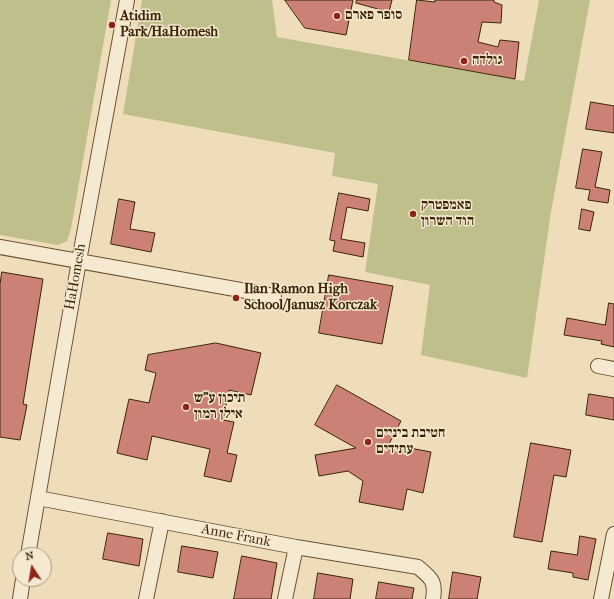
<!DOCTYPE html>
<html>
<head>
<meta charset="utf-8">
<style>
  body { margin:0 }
  #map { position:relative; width:614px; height:599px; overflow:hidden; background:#efddba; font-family:"IM FELL French Canon",serif }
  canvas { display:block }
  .north { position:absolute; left:12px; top:547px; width:40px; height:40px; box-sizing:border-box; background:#f5e9d2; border:1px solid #ab9b80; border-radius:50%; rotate:348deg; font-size:11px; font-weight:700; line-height:16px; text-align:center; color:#3b2504 }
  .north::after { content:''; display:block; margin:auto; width:14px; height:18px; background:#8f2418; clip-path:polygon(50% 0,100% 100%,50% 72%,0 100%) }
</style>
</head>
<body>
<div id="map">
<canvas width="614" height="599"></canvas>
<div class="north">N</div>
</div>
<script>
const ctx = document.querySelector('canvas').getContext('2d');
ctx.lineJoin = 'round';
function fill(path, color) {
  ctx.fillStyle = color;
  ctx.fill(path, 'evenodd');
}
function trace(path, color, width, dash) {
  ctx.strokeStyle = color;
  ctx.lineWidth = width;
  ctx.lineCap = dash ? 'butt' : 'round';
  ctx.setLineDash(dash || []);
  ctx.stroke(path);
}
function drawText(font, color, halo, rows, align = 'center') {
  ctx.font = font + ' "IM FELL French Canon","Frank Ruhl Libre",serif';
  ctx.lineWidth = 3;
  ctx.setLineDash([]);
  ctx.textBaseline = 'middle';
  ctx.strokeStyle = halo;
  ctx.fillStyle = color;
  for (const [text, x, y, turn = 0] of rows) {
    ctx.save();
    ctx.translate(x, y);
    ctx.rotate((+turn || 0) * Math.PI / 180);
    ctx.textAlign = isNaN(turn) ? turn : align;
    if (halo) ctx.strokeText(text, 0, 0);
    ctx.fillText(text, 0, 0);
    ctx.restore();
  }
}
fill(new Path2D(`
  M0,0H111L71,229L67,241L58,245L0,235Z
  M142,0H272L277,37L524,81L539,0H590L551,212L527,378L421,355L430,285L365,272L378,184L332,176L335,153L123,114Z`), '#bfbf8c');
const building = new Path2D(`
  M285,0H353L346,35L305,28Z
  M357,0H392L389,12L356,3Z
  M417,0L435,2V0H494V2L502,5L501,23L482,22L478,42L498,47L500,40L519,42L515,79L409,60Z
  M591,102L614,106V133L586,129Z
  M583,149L602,152L595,187L610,190L608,203L588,200L590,190L576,188Z
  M339,193L370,199L368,211L347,207L341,239L365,243L363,257L333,251L335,241L330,240Z
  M119,199L135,202L130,229L155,233L151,252L111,244Z
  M582,209L594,212L590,231L579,229Z
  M2,272L43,279L23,404L27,405L20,440L0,437V285Z
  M329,275L393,286L382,344L319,333Z
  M609,303L614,304V347L601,344L602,341L564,335L567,318L605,325Z
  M216,343L261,353L251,395L229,390L223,420L234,422L227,453L237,455L231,482L204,476L210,449L152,436L147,460L117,453L129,399L149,403L156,373L145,370L148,355Z
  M337,385L401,421L389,444L431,452L423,493L407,489L403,510L359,502L363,481L348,471L319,476L315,455L356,448L315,425Z
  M589,394L614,398V420L586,415Z
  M531,443L571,450L566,477L554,475L542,542L514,537Z
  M108,533L143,539L139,566L103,559Z
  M580,536L596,539L588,580L573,577V573L548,569L551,551L577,555Z
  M182,546L218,552L213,578L178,572Z
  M242,556L277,563L271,599H234Z
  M453,572L481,577L477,599H449Z
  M318,573L353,579L350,599H314Z
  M379,582L414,588L412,599H376Z`);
fill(building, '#cc8177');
trace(building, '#3b2504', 1);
const minor = new Path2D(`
  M0,247L274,296
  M598,366L614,369
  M38,498L296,547L418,567C431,578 436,581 433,599
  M28,555L79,261L127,0
  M20,599L23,579
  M146,599L162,521
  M285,599L296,547
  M601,599L614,534`);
trace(minor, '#685332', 16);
trace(minor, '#f5e9d2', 14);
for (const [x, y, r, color] of [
  [337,16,4,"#8f2418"],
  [112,25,4,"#8f2418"],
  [464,61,4,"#8f2418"],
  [413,214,4,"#8f2418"],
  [236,298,4,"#8f2418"],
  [186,407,4,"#8f2418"],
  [368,442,4,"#8f2418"]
]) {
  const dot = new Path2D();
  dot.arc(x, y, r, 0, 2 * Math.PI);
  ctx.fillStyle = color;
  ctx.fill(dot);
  trace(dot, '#f5e9d2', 1.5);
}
drawText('bold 14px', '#3b2504', '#f5e9d2', [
  ["סופר פארם",345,16],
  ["Atidim",120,17],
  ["Park/HaHomesh",120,33],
  ["גולדה",472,61],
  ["פאמפטרק",421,206],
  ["הוד השרון",421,222],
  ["Ilan Ramon High",244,290],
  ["School/Janusz Korczak",244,306],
  ["תיכון ע\"ש",194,399],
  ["אילן רמון",194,415],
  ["חטיבת ביניים",376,434],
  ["עתידים",376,450]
], 'left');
drawText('14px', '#3b2504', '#f5e9d2', [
  ["HaHomesh",76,277,-80],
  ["Anne Frank",236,536,11]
]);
</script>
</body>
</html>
